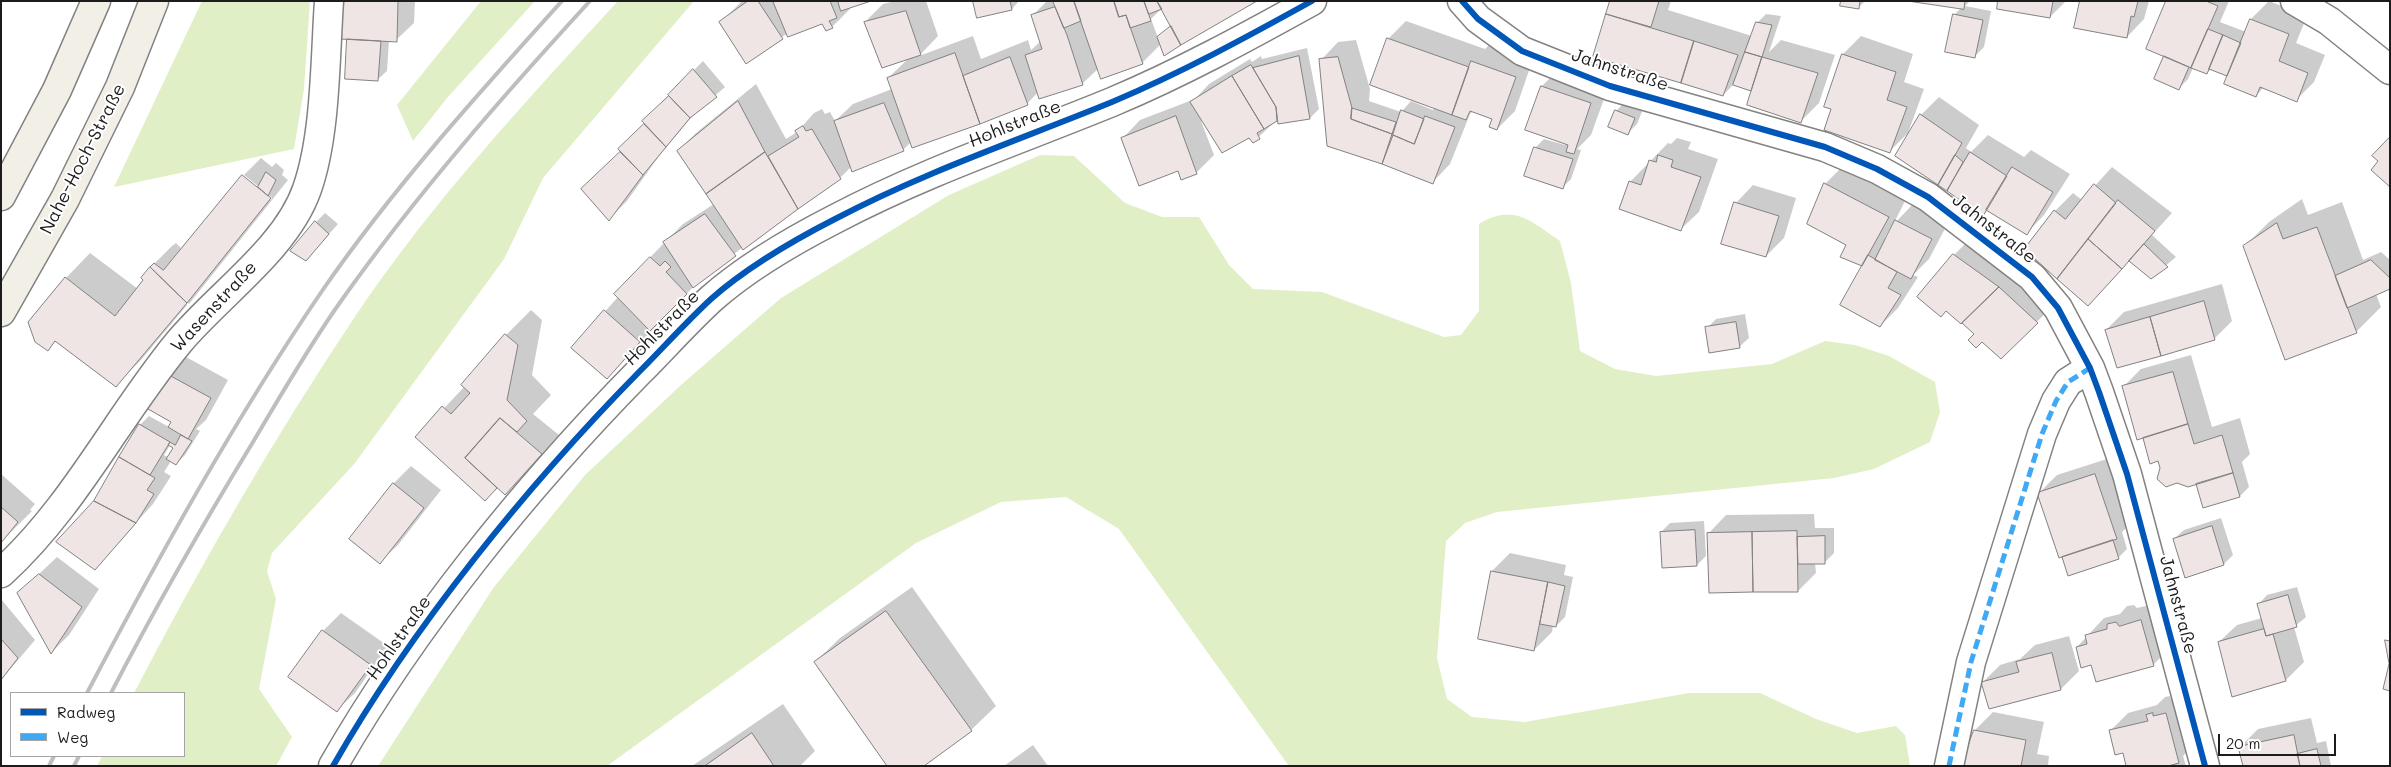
<!DOCTYPE html>
<html>
<head>
<meta charset="utf-8">
<style>
  body { margin:0 }
  #map { position:relative; width:2391px; height:767px; overflow:hidden; background:#fff; font-family:Mali,sans-serif }
  canvas { display:block }
  .frame { position:absolute; inset:0; border:2px solid #1c1c1c; pointer-events:none }
  .legend { position:absolute; left:10px; top:692px; width:175px; height:65px; box-sizing:border-box; background:#fff; border:1px solid #a4a4a4; margin:0; padding:6px 9px; list-style:none; font-size:15px; color:#1c1c1c }
  .legend li { display:flex; align-items:center; gap:10px; height:25px }
  .legend b { width:25px; border:1px solid #a4a4a4 }
  .scale { position:absolute; left:2218px; top:734px; width:118px; height:22px; box-sizing:border-box; border:2px solid #1c1c1c; border-top:0; padding-left:6px; font-size:15px; line-height:18px; white-space:nowrap; color:#1c1c1c; -webkit-text-stroke:4px #fff; paint-order:stroke }
</style>
</head>
<body>
<div id="map">
<canvas width="2391" height="767"></canvas>
<div class="frame"></div>
<ul class="legend">
<li><b style="height:6px;background:#0057b8"></b>Radweg</li>
<li><b style="height:6px;background:#3fa9f5"></b>Weg</li>
</ul>
<div class="scale">20 m</div>
</div>
<script>
const ctx = document.querySelector('canvas').getContext('2d');
ctx.lineJoin = 'round';
function fill(path, color) {
  ctx.fillStyle = color;
  ctx.fill(path, 'evenodd');
}
function trace(path, color, width, dash) {
  ctx.strokeStyle = color;
  ctx.lineWidth = width;
  ctx.lineCap = dash ? 'butt' : 'round';
  ctx.setLineDash(dash || []);
  ctx.stroke(path);
}
function drawText(font, color, halo, rows, align = 'center') {
  ctx.font = font + ' Mali,sans-serif';
  ctx.lineWidth = 4;
  ctx.setLineDash([]);
  ctx.textBaseline = 'middle';
  ctx.strokeStyle = halo;
  ctx.fillStyle = color;
  for (const [text, x, y, turn = 0] of rows) {
    ctx.save();
    ctx.translate(x, y);
    ctx.rotate((+turn || 0) * Math.PI / 180);
    ctx.textAlign = isNaN(turn) ? turn : align;
    if (halo) ctx.strokeText(text, 0, 0);
    ctx.fillText(text, 0, 0);
    ctx.restore();
  }
}
fill(new Path2D(`
  M202,1H310L304,89L294,149L114,187Z
  M481,1H535L447,98L413,141L397,105Z
  M618,1H694L543,178L504,259L355,463L272,553L267,571L276,599L259,689L292,737L276,766H97L102,756H184V693H134C201,564 275,436 356,315C432,202 526,101 618,1Z
  M1040,155L1074,156L1125,203L1162,217H1199L1229,265L1253,289L1322,292L1444,337L1461,335L1479,311V224C1514,203 1530,221 1560,241L1571,283L1580,351L1615,369L1656,376L1772,364L1825,341L1855,345L1889,356L1935,382L1940,412L1930,442L1874,469L1834,478L1497,512L1465,523L1446,541L1437,658L1447,699L1472,717L1525,722L1689,693H1760L1816,719L1857,733L1896,726L1905,735L1910,766H1289L1119,529L1066,497L1001,502L916,543L607,766H378L494,587L585,475L681,385L781,298L949,195Z`), '#e1efc7');
fill(new Path2D(`
  M344,1H415L414,23L396,40H389L387,71L377,80L349,38Z
  M742,1H867L849,7L850,9L832,27L823,23L788,33L746,62L721,22Z
  M895,1H926L938,36L919,56L973,36L981,59L1028,40L1031,50L1041,41L1033,15L1047,1H1253L1161,44L1142,63L1099,68L1082,84L1038,92L1027,104L911,142L903,150L851,167L840,178L743,247L694,286L607,378L573,347L618,297L615,294L665,242L683,224L714,204L678,151L696,133L756,84L786,139L797,132L814,113L822,109L825,114L830,112L835,121L853,104L892,89L888,78L909,58L865,22L883,4ZM1162,8L1172,25L1158,38L1151,19Z
  M974,1H1019L1012,9Z
  M1612,1H1671L1668,10L1752,36L1757,23L1766,14L1781,16L1769,52L1781,40L1835,55L1819,103L1801,121L1754,87L1751,90L1734,84L1723,95L1594,56Z
  M1842,1H1865L1858,8Z
  M1909,1H1970L1965,6L1991,11L1984,47L1975,56L1954,15L1961,8Z
  M2000,1H2066L2050,17Z
  M2081,1H2149L2144,19L2127,37Z
  M2167,1H2229L2220,22L2246,32L2251,19L2269,1L2307,16L2296,43L2325,55L2314,82L2296,100L2264,87L2256,96L2231,71L2227,75L2211,69L2207,73L2193,68L2188,79L2179,88L2166,56Z
  M1406,21L1485,49L1490,44L1533,59L1515,111L1497,129L1494,118L1473,111L1470,114L1450,164L1433,182L1328,145L1321,60L1338,42L1356,40L1370,89L1369,101L1401,112L1411,101L1433,110L1435,107L1388,39Z
  M1861,36L1913,54L1904,82L1924,89L1908,133L1890,151L1832,108L1825,106L1843,54Z
  M1307,48L1319,109L1310,118L1278,119L1253,142L1250,136L1201,121L1214,155L1196,173L1179,170L1123,138L1140,120L1195,99L1209,84L1250,59L1252,62L1261,56L1262,59Z
  M703,61L725,87L694,114L659,156L627,201L609,219L583,189L622,152L620,150L646,124L644,121Z
  M1560,68L1609,85L1591,135L1577,149L1581,150L1571,179L1562,188L1535,148L1544,139L1565,145L1566,143L1542,86Z
  M1939,97L1979,125L1966,148L1971,152L1988,135L2024,157L2031,150L2070,174L2044,215L2027,233L1988,210L1983,214L1896,155L1921,115Z
  M1625,102L1643,109L1637,124L1628,133L1616,111Z
  M1677,138L1691,142L1688,149L1718,159L1699,212L1681,229L1630,182L1668,143L1671,144Z
  M261,158L272,167L276,163L284,170L282,175L288,180L189,304L155,270L153,272L187,305L141,360L116,385L56,341L47,350L66,278L90,253L138,289L155,263L172,246L176,243L182,249L242,177L271,200L272,198L268,194L244,175Z
  M1843,166L1906,199L1893,225L1914,203L1949,221L1929,259L1913,275L1918,277L1898,308L1880,326L1864,266L1848,244L1825,184ZM1892,225L1894,226L1887,239L1885,237Z
  M2112,167L2172,213L2152,235L2176,257L2151,278L2130,260L2088,305L2055,211L2073,193L2082,200Z
  M1753,185L1796,198L1784,238L1766,256L1736,203Z
  M2302,199L2308,215L2342,202L2363,260L2381,252L2390,260V288L2376,294L2381,307L2356,332L2244,247L2269,222Z
  M325,213L338,224L306,260L316,222Z
  M1972,237L2055,304L2001,357L1976,334L1954,255Z
  M2222,284L2232,321L2214,339L2106,330L2124,312Z
  M531,310L542,320L532,375L551,395L533,414L559,435L522,475L498,487L485,499L417,437L465,386L463,385L506,335Z
  M1745,314L1749,338L1739,347L1707,328L1716,319Z
  M2191,355L2212,427L2240,418L2250,454L2242,462L2249,487L2240,496L2204,506L2197,483L2161,468L2144,437L2123,387L2141,369Z
  M186,357L228,380L206,420L196,429L200,431L185,455L176,464L171,461L164,472L171,476L153,504L95,568V501L140,425L149,416L169,427L173,422L168,375ZM170,445L175,448L169,458L164,455Z
  M2113,457L2134,520L2122,532L2127,549L2118,558L2039,493L2057,475Z
  M411,466L441,490L398,545L380,562L393,484Z
  M1,474L35,504L30,510L32,511L1,542Z
  M1814,514L1815,528H1834V553L1825,562L1815,563L1816,573L1798,591L1709,533L1726,515Z
  M2221,518L2233,555L2224,564L2186,576L2174,539L2184,530Z
  M1704,521L1706,556L1697,565L1661,532L1670,523Z
  M1510,553L1566,565L1564,575L1573,577L1565,617L1556,626H1553L1552,632L1534,650L1492,571Z
  M57,557L99,589L69,635L52,652L19,593Z
  M912,587L996,706L971,730L815,662L840,638Z
  M2297,587L2306,617L2294,627L2304,662L2286,680L2233,695L2219,642L2237,625L2262,618L2258,605L2267,595Z
  M1,599L35,640L1,680Z
  M2159,603L2171,647L2153,665L2092,663L2077,647L2104,618L2120,614L2127,606L2134,605L2137,608Z
  M341,613L388,646L355,693L337,710L323,631Z
  M2069,636L2079,671L2061,689L1982,683L2000,665L2020,659L2035,645Z
  M2184,695L2195,744L2183,756L2186,766H2127L2124,751L2110,731L2128,713L2157,705L2165,697L2170,696L2171,699Z
  M783,704L815,751L800,766H692Z
  M1993,712L2044,722L2037,754L2049,756L2048,766H1962L1975,730Z
  M2311,718L2317,743L2326,741L2331,766H2244L2240,747L2258,729Z
  M1033,745L1048,766H1004Z`), '#0003');
const building = new Path2D(`
  M343,1H398L397,42L340,39Z
  M748,1H758L783,39L746,64L719,22Z
  M773,1H830L837,18L829,21L833,28L826,31L822,24L788,37Z
  M838,1H871L841,11Z
  M973,1H1010L1012,10L977,18Z
  M1053,1H1074L1081,21L1064,28Z
  M1074,1H1114L1119,17L1126,15L1143,64L1101,79Z
  M1114,1H1144L1151,21L1130,28L1126,15L1119,17Z
  M1144,1H1157L1162,9L1149,14Z
  M1157,1H1257L1181,45Z
  M1610,1H1659L1651,27L1606,14Z
  M1841,1H1860L1859,9L1840,6Z
  M1908,1H1965L1964,9Z
  M1998,1H2053L2050,18L1997,9Z
  M2080,1H2138L2134,17L2131,16L2127,38L2074,28Z
  M2166,1H2206L2218,6L2191,68L2146,49Z
  M1055,7L1067,35L1083,85L1039,99L1025,55L1042,49L1031,15Z
  M906,11L921,55L882,68L864,22Z
  M1606,14L1694,41L1681,83L1593,57Z
  M1953,14L1983,20L1975,58L1945,52Z
  M2250,19L2289,34L2279,61L2308,73L2297,102L2260,87L2256,97L2224,84Z
  M1756,22L1772,25L1762,57L1745,52Z
  M1171,26L1181,45L1164,56L1157,37Z
  M2208,29L2223,35L2207,74L2191,68Z
  M2223,35L2241,43L2227,76L2209,69Z
  M1387,38L1469,67L1452,115L1370,85Z
  M347,39L381,41L378,81L345,79Z
  M1694,41L1738,55L1723,96L1681,83Z
  M1745,52L1762,57L1751,91L1733,85Z
  M955,53L980,124L912,148L887,78Z
  M1842,54L1896,72L1887,100L1907,107L1890,153L1824,130L1831,109L1824,107Z
  M1299,56L1310,119L1278,124L1276,107L1253,68Z
  M2164,56L2189,67L2179,90L2154,79Z
  M1010,57L1028,105L980,124L963,76Z
  M1338,57L1352,108L1351,119L1392,134L1382,164L1327,146L1319,59Z
  M1762,57L1818,73L1801,123L1747,105Z
  M1471,61L1516,77L1497,130L1489,127L1492,119L1470,111L1466,120L1452,115Z
  M1251,65L1276,107L1277,121L1264,129L1232,76Z
  M693,69L717,97L690,118L668,95Z
  M1232,76L1264,129L1257,133L1260,139L1253,143L1249,138L1222,153L1190,102Z
  M1541,86L1591,103L1574,154L1566,152L1568,145L1525,130Z
  M669,96L690,118L666,147L642,121Z
  M738,101L765,152L706,194L677,151Z
  M884,103L904,151L852,172L834,121Z
  M1352,108L1396,122L1392,134L1351,119Z
  M1401,110L1424,119L1414,144L1393,135Z
  M1615,110L1635,118L1628,135L1608,127Z
  M1920,114L1962,143L1938,185L1895,156Z
  M1176,116L1197,174L1181,180L1178,171L1139,186L1121,138Z
  M1425,116L1455,127L1433,184L1382,164L1393,135L1414,144Z
  M644,124L666,147L643,175L618,149Z
  M803,126L806,131L812,129L841,179L798,209L768,156L799,137L795,131Z
  M2389,138H2390V187L2371,170L2378,161L2372,156Z
  M1534,147L1573,159L1563,189L1524,176Z
  M620,152L643,175L609,221L581,189Z
  M765,152L798,209L743,250L706,194Z
  M1970,152L2007,176L1983,216L1947,191Z
  M1658,155L1673,160L1671,167L1701,177L1681,231L1619,209L1629,181L1641,185L1649,160L1656,162Z
  M1955,155L1963,162L1947,191L1938,185Z
  M2012,167L2053,192L2027,235L1986,210Z
  M266,172L276,180L268,196L258,187Z
  M242,175L271,198L187,303L150,267L154,263L163,270Z
  M1824,183L1889,217L1862,266L1840,257L1846,245L1807,224Z
  M2094,184L2116,203L2057,279L2024,249L2054,210L2065,219Z
  M2118,200L2155,231L2122,269L2088,239Z
  M1734,202L1779,216L1766,257L1721,244Z
  M705,214L736,256L693,288L663,242Z
  M1895,220L1932,239L1911,279L1875,260Z
  M315,221L329,234L306,261L290,251Z
  M2277,223L2283,239L2317,227L2357,333L2285,360L2243,246Z
  M2088,239L2122,269L2088,306L2057,279Z
  M2144,244L2168,267L2151,279L2129,261Z
  M1953,254L1999,287L1961,324L1946,311L1941,317L1917,297Z
  M1868,255L1897,272L1888,288L1901,295L1880,327L1840,305Z
  M650,257L660,266L665,261L671,267L666,272L687,294L650,331L614,294Z
  M2371,260L2390,278V289L2347,308L2335,276Z
  M150,267L187,303L116,387L55,341L48,351L35,342L28,322L65,277L115,316L143,280L141,278Z
  M1999,287L2038,323L2001,359L1982,342L1976,348L1968,340L1974,334L1962,323Z
  M2204,301L2215,340L2161,356L2150,317Z
  M604,310L640,342L607,379L571,348Z
  M2150,317L2161,356L2117,368L2105,330Z
  M1736,322L1740,348L1709,353L1705,327Z
  M505,334L518,345L507,400L527,421L517,432L500,418L465,458L497,488L485,501L415,437L442,406L451,414L470,393L461,385Z
  M2173,372L2188,424L2137,440L2122,386Z
  M167,374L211,398L188,439L168,427L171,422L148,409Z
  M500,418L542,454L505,495L465,458Z
  M139,424L170,442L150,475L119,457Z
  M2188,424L2194,444L2222,435L2233,473L2188,487L2177,483L2166,487L2157,479L2160,468L2158,461L2150,464L2143,438Z
  M181,435L192,441L176,465L166,459L173,448L168,445L170,442L175,445Z
  M119,457L155,478L147,490L154,494L136,523L94,501Z
  M2233,473L2240,497L2203,508L2196,484Z
  M2095,474L2117,539L2059,558L2037,493Z
  M393,483L424,508L380,564L349,539Z
  M94,501L136,523L95,570L56,542Z
  M1,507L18,522L1,543Z
  M2212,526L2224,565L2185,578L2173,539Z
  M1695,530L1697,566L1662,568L1660,532Z
  M1797,531L1798,592H1753L1752,532Z
  M1752,532L1753,592L1709,593L1707,533Z
  M1825,536V564H1798L1797,537Z
  M2113,540L2119,559L2068,576L2062,557Z
  M1491,571L1548,582L1534,651L1478,639Z
  M39,574L82,607L51,654L17,593Z
  M1548,582L1565,586L1556,627L1540,624Z
  M2288,595L2297,627L2266,636L2257,604Z
  M886,611L972,731L924,766H887L814,662Z
  M2141,620L2154,666L2096,682L2091,665L2081,668L2076,647L2087,644L2085,635L2107,629V624L2116,622L2119,626Z
  M2264,629L2266,636L2273,634L2286,681L2232,697L2218,642Z
  M322,630L371,665L337,712L288,677Z
  M1,639L18,658L1,680Z
  M2385,640L2390,641V691L2383,689L2389,664Z
  M2052,653L2061,690L1989,709L1981,682L2019,672L2016,662Z
  M2153,713V716L2166,713L2179,763L2168,766H2126L2123,753L2115,755L2109,730L2148,721L2146,715Z
  M1974,730L2026,740L2021,766H1961Z
  M752,733L774,766H705Z
  M2294,735L2300,766H2243L2238,747Z
  M2317,749L2321,766H2300L2297,754Z`);
fill(building, '#eee5e4');
trace(building, '#828282', 1);
const street = new Path2D(`
  M1462,1L1478,19L1522,51L1610,86L1825,147L1877,169L1928,197L2032,277L2058,308L2090,368L2099,392L2127,474L2205,766
  M2295,1L2329,21L2390,70
  M1,573C74,507 117,417 179,342C219,294 286,249 307,189C326,135 325,59 329,1
  M333,766C413,626 527,486 639,372C663,348 686,322 711,299C747,267 792,241 835,219C924,172 1019,140 1112,102C1181,73 1247,37 1312,1
  M1949,766L1971,662L2042,434L2056,401L2068,382L2090,368`);
const primary = new Path2D(`
  M1,196L57,90L96,1
  M1,312L65,199L120,87L154,1`);
trace(street, '#828282', 31);
trace(primary, '#828282', 31);
trace(street, '#fff', 28);
trace(primary, '#f2efe6', 28);
trace(new Path2D(`
  M87,693C159,556 235,419 322,291C393,188 478,94 562,1
  M111,693C155,608 203,524 253,442C281,395 309,346 341,301C416,195 502,97 590,1
  M49,766L54,756
  M74,766L79,756`), '#bebebe', 4);
trace(new Path2D(`
  M1949,766L1971,662L2042,434L2056,401L2068,382L2090,368`), '#3fa9f5', 5, [10, 5]);
trace(new Path2D(`
  M1462,1L1478,19L1522,51L1610,86L1825,147L1877,169L1928,197L2032,277L2058,308L2090,368L2099,392L2127,474L2205,766
  M333,766C413,626 527,486 639,372C663,348 686,322 711,299C747,267 792,241 835,219C924,172 1019,140 1112,102C1181,73 1247,37 1312,1`), '#0057b8', 6);
drawText('18px', '#1c1c1c', '#fff', [
  ["Jahnstraße",1620,70,18],
  ["Hohlstraße",1015,124,-22],
  ["Nahe-Hoch-Straße",83,159,-63],
  ["Jahnstraße",1994,229,38],
  ["Wasenstraße",214,307,-47],
  ["Hohlstraße",662,328,-45],
  ["Jahnstraße",2178,605,75],
  ["Hohlstraße",399,638,-55]
]);
</script>
</body>
</html>
